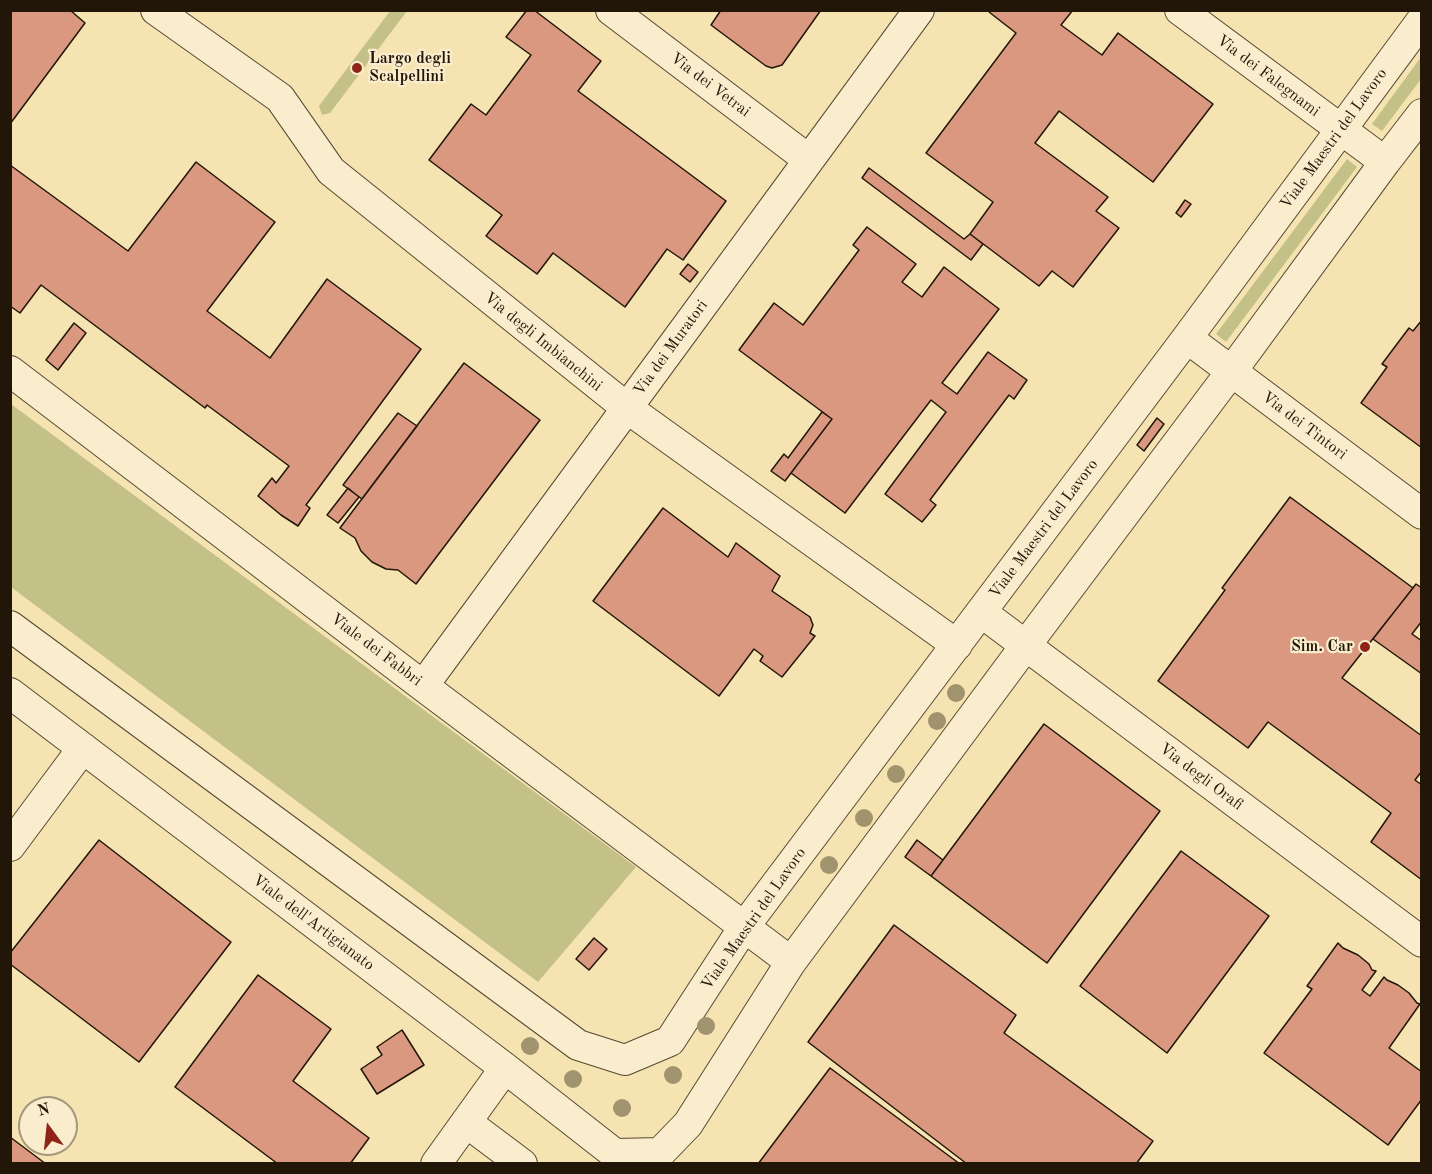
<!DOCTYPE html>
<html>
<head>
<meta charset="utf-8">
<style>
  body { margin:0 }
  #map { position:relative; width:1432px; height:1174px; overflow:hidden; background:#f6e3b2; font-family:"Old Standard TT",serif }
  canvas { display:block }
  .frame { position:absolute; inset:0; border:12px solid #211608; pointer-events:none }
  .north { position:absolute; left:18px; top:1096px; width:60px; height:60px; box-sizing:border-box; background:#f9edcd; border:2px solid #a3977e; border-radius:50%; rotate:345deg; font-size:16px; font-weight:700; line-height:24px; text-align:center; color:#211608 }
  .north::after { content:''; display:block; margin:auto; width:21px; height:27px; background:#8f2418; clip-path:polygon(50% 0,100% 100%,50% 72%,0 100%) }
</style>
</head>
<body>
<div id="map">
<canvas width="1432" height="1174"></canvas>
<div class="frame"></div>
<div class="north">N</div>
</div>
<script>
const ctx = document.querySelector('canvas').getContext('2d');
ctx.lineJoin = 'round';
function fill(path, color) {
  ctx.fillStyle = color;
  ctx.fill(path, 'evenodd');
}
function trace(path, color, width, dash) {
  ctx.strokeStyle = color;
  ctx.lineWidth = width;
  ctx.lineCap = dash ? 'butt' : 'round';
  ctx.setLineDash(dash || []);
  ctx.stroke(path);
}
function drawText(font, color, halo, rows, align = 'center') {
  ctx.font = font + ' "Old Standard TT",serif';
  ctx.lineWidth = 4.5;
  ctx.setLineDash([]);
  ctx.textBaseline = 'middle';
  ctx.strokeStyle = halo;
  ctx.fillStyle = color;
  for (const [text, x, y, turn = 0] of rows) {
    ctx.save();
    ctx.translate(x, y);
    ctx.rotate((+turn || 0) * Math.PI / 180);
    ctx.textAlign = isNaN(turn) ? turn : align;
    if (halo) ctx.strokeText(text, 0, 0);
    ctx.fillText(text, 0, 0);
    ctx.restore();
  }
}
fill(new Path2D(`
  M390,11H407L330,113L322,115L319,106Z
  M1421,57V79L1382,131L1372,124Z
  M1347,159L1357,167L1226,342L1216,334Z
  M11,404L636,867L538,982L11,587Z`), '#c3c188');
const building = new Path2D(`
  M10,10H70L85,23L10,124Z
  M527,10H534L601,61L578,91L726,201L683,260L667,249L625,307L553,253L537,274L486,236L502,215L429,160L471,104L486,115L531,55L506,37Z
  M721,10L765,11L821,10L782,65L772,68L766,66L711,25Z
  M991,10H1073L1061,25L1102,55L1118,33L1213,104L1153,182L1059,111L1035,143L1108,197L1096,211L1119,228L1073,287L1052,271L1039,286L970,234L993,202L926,153L1016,33L989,12Z
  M196,162L275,222L207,311L270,358L327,279L421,349L306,505L310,508L298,526L281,515L258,496L272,478L276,483L289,466L207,405L205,408L41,285L20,313L10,306V165L128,251Z
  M869,168L964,239L970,234L983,244L971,260L862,178Z
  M1185,200L1191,204L1181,217L1176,213Z
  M867,227L916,264L902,282L922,297L944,267L999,309L942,383L957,394L988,352L1027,380L1014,399L1009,395L930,500L936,505L922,522L885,494L946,412L931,400L845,513L791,473L832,419L739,350L774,303L803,325L859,250L853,245Z
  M688,264L698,272L690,282L680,274Z
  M1422,320V448L1361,403L1387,367L1382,364L1409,328L1413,331Z
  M74,323L86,333L58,370L46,360Z
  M464,363L540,420L416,584L398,570L386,569L372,562L361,551L355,538L340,528Z
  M822,412L832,419L785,481L771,471L784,454L788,458Z
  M398,413L417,426L362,499L343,485Z
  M1157,418L1164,424L1144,451L1137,445Z
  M348,488L359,497L338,523L327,515Z
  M1290,497L1413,588L1342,678L1422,736V771L1415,780L1422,785V880L1371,842L1391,813L1268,722L1248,748L1158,681L1225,590L1222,588Z
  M663,508L728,557L736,543L780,576L772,591L810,617L813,625L810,633L815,636L782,677L760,661L763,656L754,649L719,696L593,601Z
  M1416,584L1422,588V621L1412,634L1422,641V674L1373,639Z
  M1044,724L1160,811L1047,963L931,876Z
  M99,840L231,942L139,1062L10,964V953Z
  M917,840L943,860L931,876L905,857Z
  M1181,851L1269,916L1167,1053L1080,986Z
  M894,925L1016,1015L1004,1033L1153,1141L1136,1164H967L808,1042Z
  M594,938L607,949L589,970L576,959Z
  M1338,943L1343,948L1358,955L1369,964L1372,970L1376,971L1362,990L1370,996L1384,977L1387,980L1398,985L1409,993L1417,1003L1420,1004L1389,1048L1422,1072V1099L1388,1145L1264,1053L1312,989L1307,986Z
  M258,975L331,1029L293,1081L369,1138L350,1164H278L175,1087Z
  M402,1030L424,1065L377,1094L361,1069L382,1055L377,1047Z
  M830,1068L960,1164H758Z
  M10,1137L46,1164H10Z`);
fill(building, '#db9881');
trace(building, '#211608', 1.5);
const minor = new Path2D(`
  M156,10L280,98L331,171L627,408L957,645
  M611,10L809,160
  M1180,10L1385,162
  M1187,338L1422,514
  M10,371L423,686L791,962
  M981,612L1422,942
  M10,626L578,1045L625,1060L670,1041L744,927L1187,338L1422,20
  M423,686L919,10
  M10,693L505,1068L615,1154L660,1153L688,1124L791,962L1026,645L1231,372L1385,162L1422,114
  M10,846L83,748
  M466,1122L522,1164
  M436,1164L505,1068`);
trace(minor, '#564932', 32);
trace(minor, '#f9edcd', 30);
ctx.fillStyle = '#a0936d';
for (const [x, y] of [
  [956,693],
  [937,721],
  [896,774],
  [864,818],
  [829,865],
  [706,1026],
  [530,1046],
  [673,1075],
  [573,1079],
  [622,1108]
]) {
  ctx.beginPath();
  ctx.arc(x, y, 9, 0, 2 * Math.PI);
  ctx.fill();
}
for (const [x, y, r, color] of [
  [357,68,6,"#8f2418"],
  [1365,647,6,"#8f2418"]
]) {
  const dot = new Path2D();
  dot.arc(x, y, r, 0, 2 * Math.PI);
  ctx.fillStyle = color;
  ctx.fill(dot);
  trace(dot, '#f9edcd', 2);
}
drawText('bold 16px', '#211608', '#f9edcd', [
  ["Largo degli",369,59],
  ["Scalpellini",369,77],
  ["Sim. Car",1353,647,"right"]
], 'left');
drawText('16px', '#211608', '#f9edcd', [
  ["Via dei Falegnami",1268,76,37],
  ["Via dei Vetrai",710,85,37],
  ["Viale Maestri del Lavoro",1334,139,-54],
  ["Via degli Imbianchini",543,342,39],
  ["Via dei Muratori",671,348,-54],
  ["Via dei Tintori",1304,426,37],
  ["Viale Maestri del Lavoro",1044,529,-53],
  ["Viale dei Fabbri",376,650,37],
  ["Via degli Orafi",1201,777,37],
  ["Viale Maestri del Lavoro",754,919,-55],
  ["Viale dell'Artigianato",313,923,37]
]);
</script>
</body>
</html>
